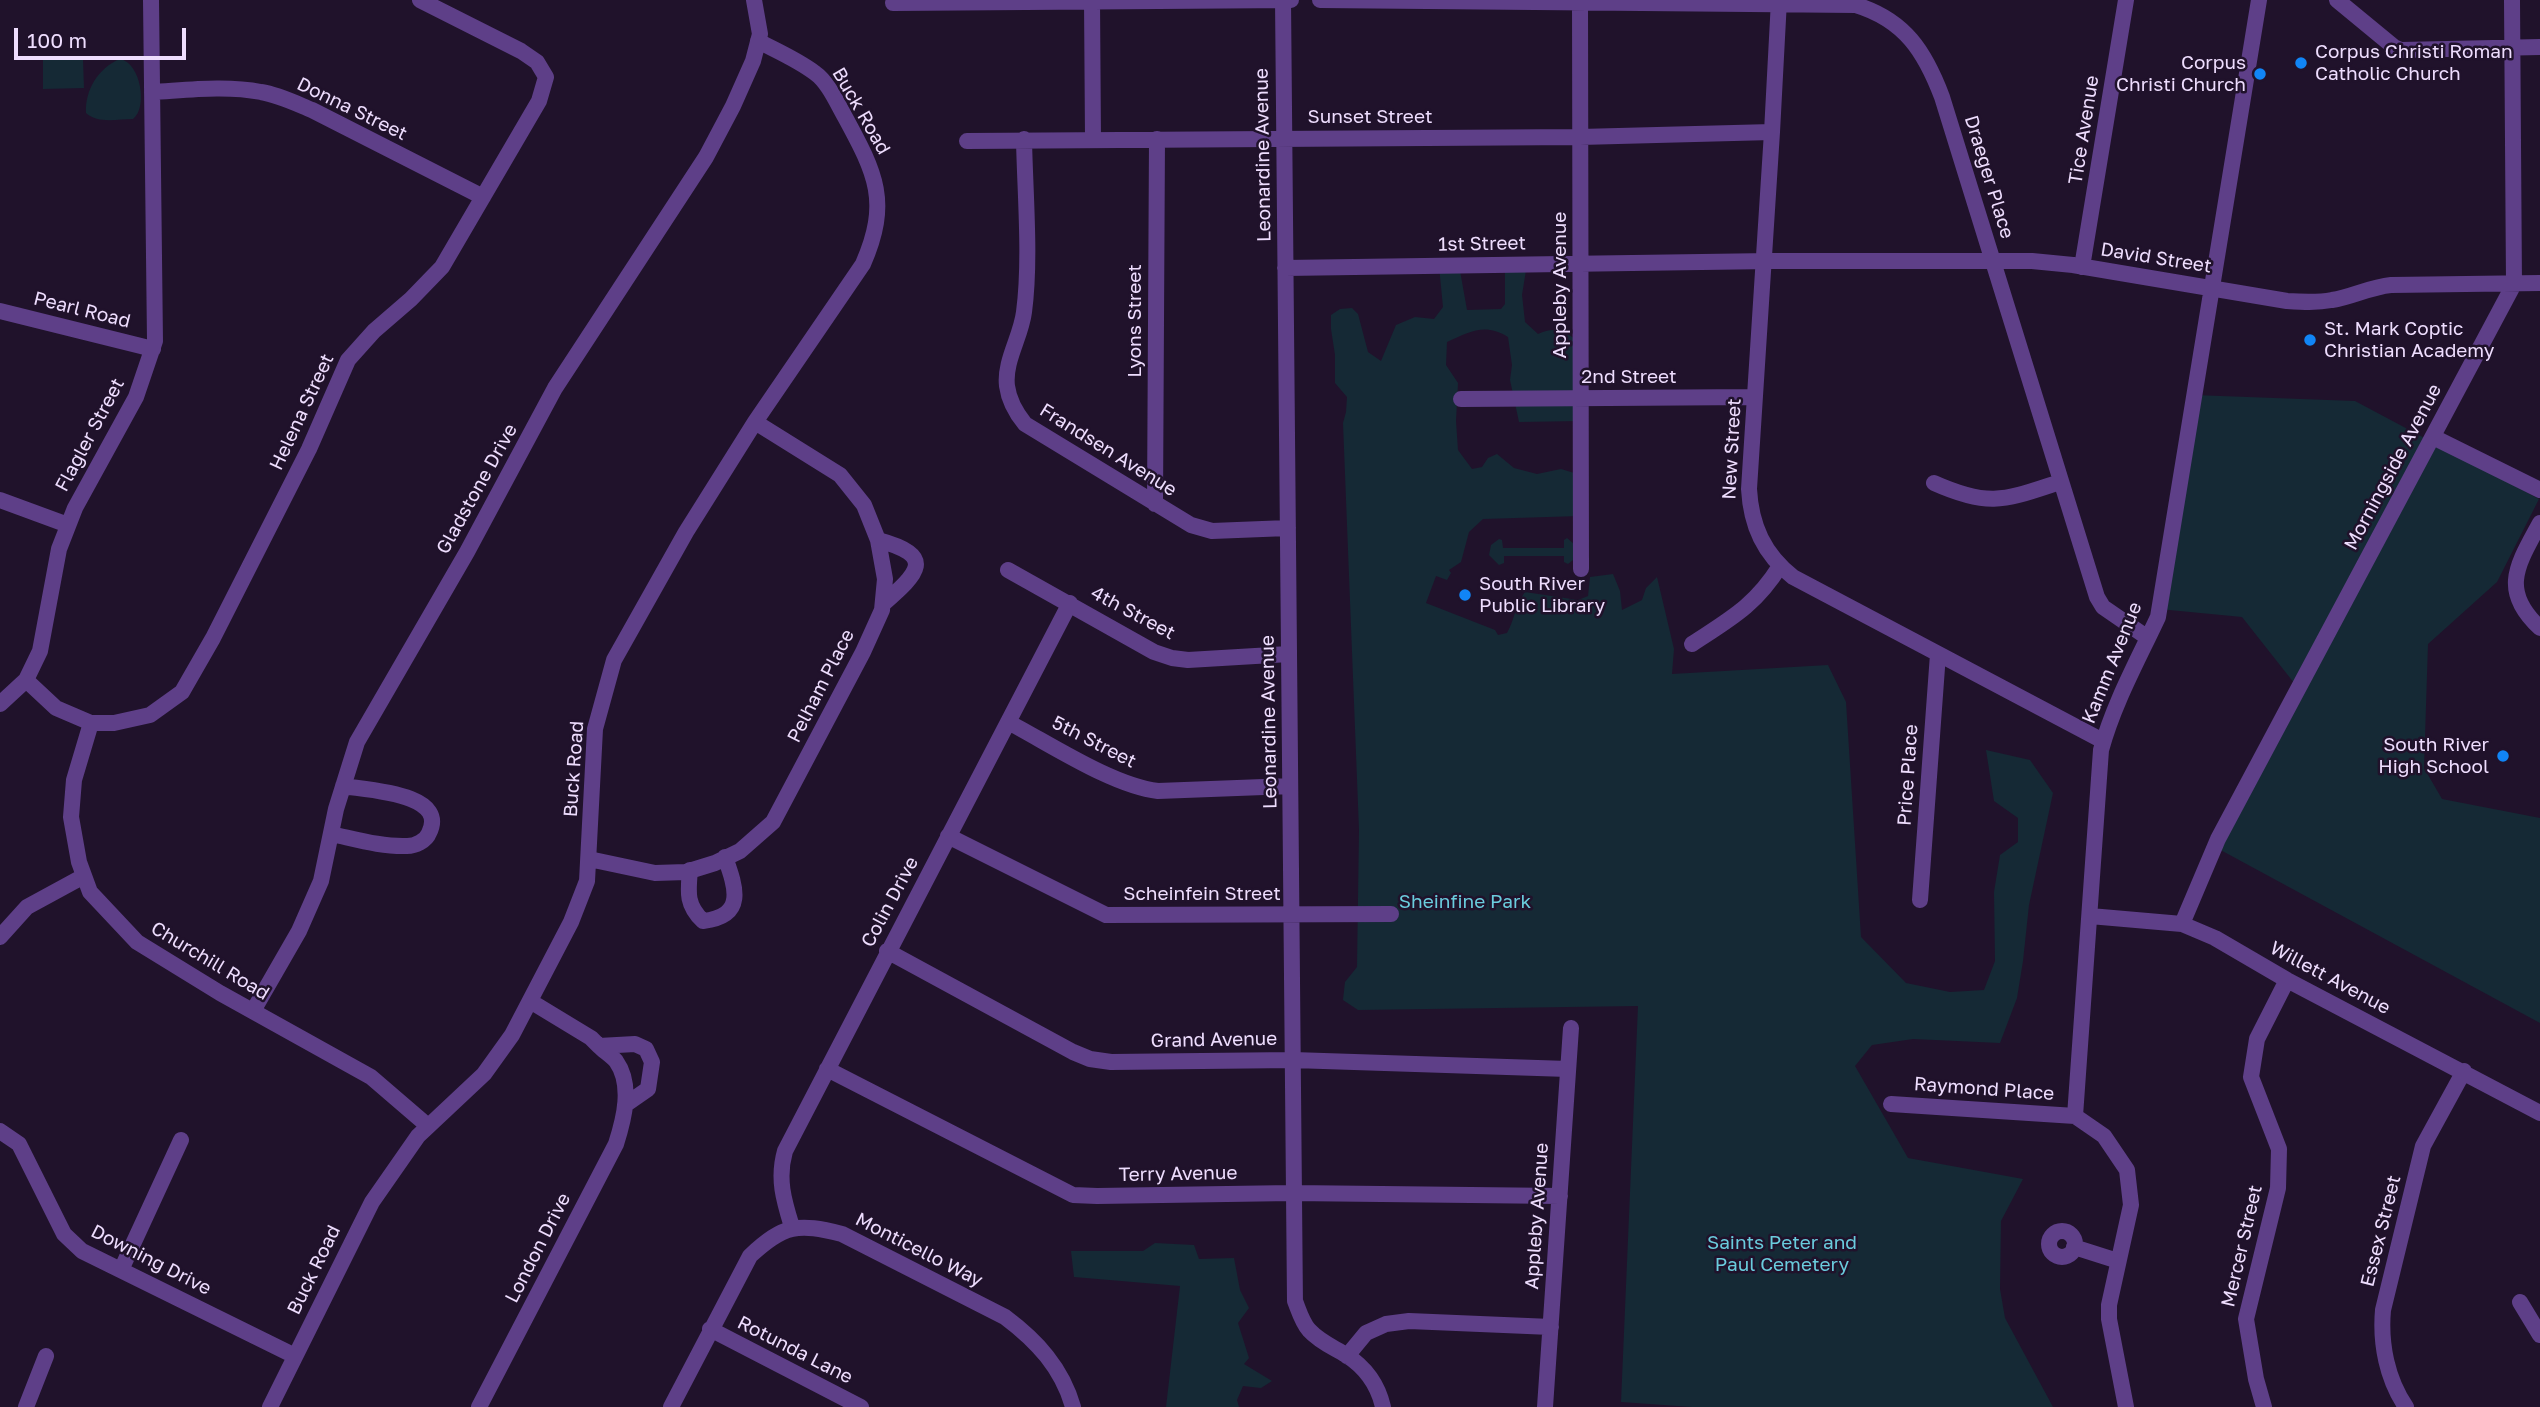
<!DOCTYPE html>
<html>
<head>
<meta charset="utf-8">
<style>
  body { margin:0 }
  #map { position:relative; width:2540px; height:1407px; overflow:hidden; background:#20122b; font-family:"Golos Text",sans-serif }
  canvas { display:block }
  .scale { position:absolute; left:14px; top:28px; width:172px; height:32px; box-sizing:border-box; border:4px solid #eeddfe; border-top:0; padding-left:9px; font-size:21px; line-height:24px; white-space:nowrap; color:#eeddfe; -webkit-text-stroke:5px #20122b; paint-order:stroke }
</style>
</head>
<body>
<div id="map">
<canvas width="2540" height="1407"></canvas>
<div class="scale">100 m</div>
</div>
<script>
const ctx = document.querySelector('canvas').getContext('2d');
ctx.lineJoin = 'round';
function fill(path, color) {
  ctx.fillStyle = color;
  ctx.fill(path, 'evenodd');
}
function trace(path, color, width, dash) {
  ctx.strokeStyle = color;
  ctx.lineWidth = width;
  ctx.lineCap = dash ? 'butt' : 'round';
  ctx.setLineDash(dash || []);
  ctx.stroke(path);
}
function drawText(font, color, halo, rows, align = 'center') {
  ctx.font = font + ' "Golos Text",sans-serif';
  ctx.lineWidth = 5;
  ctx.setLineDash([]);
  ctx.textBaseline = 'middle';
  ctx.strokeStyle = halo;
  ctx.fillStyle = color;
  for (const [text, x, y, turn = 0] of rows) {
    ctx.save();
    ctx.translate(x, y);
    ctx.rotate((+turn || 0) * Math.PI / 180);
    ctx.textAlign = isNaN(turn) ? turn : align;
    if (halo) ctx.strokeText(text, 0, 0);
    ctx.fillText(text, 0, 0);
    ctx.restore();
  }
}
fill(new Path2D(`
  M83,59L84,88L43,89V60Z
  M120,59C141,63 148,108 133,119C117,119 98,124 86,113C85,90 98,68 120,59Z
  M1527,264L1522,295L1525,322L1538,334C1556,325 1566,332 1581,343V421L1519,422L1510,380L1512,365L1508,337C1485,323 1471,331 1447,342L1446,365L1458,383L1456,421L1458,450L1472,469L1482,467L1488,458L1497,454L1514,468L1537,474L1561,469L1581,475L1580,516L1483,519L1469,532L1461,562L1449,570L1451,573L1447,580L1436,576L1426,603L1495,630L1498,635L1507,633C1515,619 1515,605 1525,592L1578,600L1588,596L1590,577L1613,574L1620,591L1622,610L1642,600L1646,588L1657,577L1674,649L1672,674L1828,665L1846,702L1861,937L1906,983L1950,992L1984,990L1995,961L1994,892L2000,855L2018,842V818L1994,801L1986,750L2030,760L2053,793L2029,905L2023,961L2017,998L2000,1043L1913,1039L1872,1045L1855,1066L1908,1158L2023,1179L2001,1221L2000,1289L2005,1318L2053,1407H1692L1621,1402L1638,1006L1358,1010L1343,1000L1345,982L1357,967L1359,830L1343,423L1346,412L1347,397L1335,383V355L1331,329V315L1340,309L1352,308L1358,314L1368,352L1381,361L1396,325L1415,317L1434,319L1443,307L1439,266L1459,265L1467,310L1501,309L1505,304V266Z
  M2194,395L2355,401L2539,499L2497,582L2428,644L2424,768L2442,799L2540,818V1023L2215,847L2298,688L2242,617L2159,609Z
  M1567,538L1574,544L1573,560L1568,564L1564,562V556H1504V563L1499,565L1489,555L1491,545L1499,539L1502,540L1503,548H1564V540Z
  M1155,1243L1194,1245L1199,1259L1234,1258L1240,1290L1249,1308L1238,1323L1249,1358L1244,1364L1272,1381L1261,1388L1243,1386L1237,1400L1239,1407H1166L1180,1286L1074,1277L1071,1251H1143Z`), '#152935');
trace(new Path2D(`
  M1092,0L1093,139
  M1283,0L1295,1301C1299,1311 1302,1322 1309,1330C1320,1342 1333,1347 1346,1355C1365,1367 1378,1385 1383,1407
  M1320,0L1856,5C1905,20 1925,52 1942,97L2097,597L2103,607L2148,638
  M1580,0L1581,569
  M1779,0L1772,132L1749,489C1751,526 1764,554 1793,577L2103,741
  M2337,0L2394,47L2401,50L2540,47
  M893,3L1291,0
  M152,92C187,90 226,85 261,92C279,95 295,103 312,110L483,197
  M1024,139C1025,194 1031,259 1024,312C1021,337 1004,361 1007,386C1009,401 1016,413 1025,424L1191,525L1212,531L1288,528
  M967,141L1580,137L1772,132
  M2082,267L2126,0
  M1285,268L1771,261H2032L2073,265L2287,301C2302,302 2317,303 2332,300C2352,297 2370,287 2391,285L2540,283
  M0,311L153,349
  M1461,399L1755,397
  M2433,437L2540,490
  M1934,483C1990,508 2005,500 2060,482
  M0,500L68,525
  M1155,504L1157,139
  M2540,523C2518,564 2499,590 2540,628
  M878,540C937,556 918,573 883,604
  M1008,570L1154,652L1172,658L1188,660L1289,654
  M1692,644C1730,619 1755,606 1780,566
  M26,680L56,708L91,723H114L150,715L182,692L213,638L309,449L348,360L374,331L411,299L442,267L539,101L546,77L537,62L521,51L420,0
  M0,704L26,680L40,651L59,549L75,508L136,397L155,341L151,0
  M1008,722C1050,744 1113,786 1158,791L1290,786
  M91,723L74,780L71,817L79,862L90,892L137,942L220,993L371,1077L428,1126
  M331,834C355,839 382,847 407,846C415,846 426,841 429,833C449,793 366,790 343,786
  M948,836L1106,915L1391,914
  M589,859L655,873L686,872L715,863L740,851L773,822L863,652L882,610L885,579L878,540L864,505L840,475L755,422
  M690,870C688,892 686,905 703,921C746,916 736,888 725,857
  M1920,900L1938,654
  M2090,916L2182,924L2215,938L2287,980L2540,1113
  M2182,924L2218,839L2514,284L2512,0
  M0,937L27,907L84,876
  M887,951L1073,1052L1090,1059L1111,1062L1293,1060L1568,1069
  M530,1001L591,1038L599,1046L635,1044L646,1049L652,1062L648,1089L625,1105
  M253,1011L299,931L321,881L336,809L357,742L467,552L555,388L706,157L733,106L753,61L760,34L754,0
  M827,1069L1073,1195L1097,1196L1292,1193L1560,1196
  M1891,1104L2075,1116L2104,1136L2127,1170L2131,1205L2109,1305V1319L2126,1407
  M2075,1116L2101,750C2114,703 2137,662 2158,617L2259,0
  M0,1131L19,1144L64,1234L82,1251L295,1356
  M792,1227C784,1201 777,1179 785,1151L1070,603
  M2049 1244a13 13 0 1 1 26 0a13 13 0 1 1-26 0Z
  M2074,1247L2118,1261
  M121,1270L181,1140
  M2520,1302L2540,1335
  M710,1329L861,1407
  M1347,1356L1366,1333L1386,1324L1409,1321L1551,1327
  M26,1407L46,1356
  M270,1407L372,1202L418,1136L484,1074L512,1035L571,922L587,881L595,729L614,660L686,532L755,422L863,264C890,202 876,174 845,117C837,103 828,82 815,73C798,60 777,51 758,41
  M479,1407L616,1144C624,1119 633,1085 616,1061C612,1056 604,1051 599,1046
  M671,1407L750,1256C784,1224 798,1223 842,1234L1005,1317C1037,1341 1062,1368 1073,1407
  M1545,1407L1571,1028
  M2264,1407L2256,1379L2246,1319L2278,1188L2279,1149L2251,1077L2257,1039L2287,980
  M2406,1407C2387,1379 2380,1344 2383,1310L2423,1146L2464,1071`), '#5e3f88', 16);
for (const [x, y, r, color] of [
  [2301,63,7,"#1185f6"],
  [2260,74,7,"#1185f6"],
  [2310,340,7,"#1185f6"],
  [1465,595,7,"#1185f6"],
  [2503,756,7,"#1185f6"]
]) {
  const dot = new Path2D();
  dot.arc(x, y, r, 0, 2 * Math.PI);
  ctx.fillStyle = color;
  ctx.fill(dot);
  trace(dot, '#20122b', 2.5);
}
drawText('19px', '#eeddfe', '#20122b', [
  ["Corpus Christi Roman",2315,52],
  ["Catholic Church",2315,74],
  ["Corpus",2246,63,"right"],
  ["Christi Church",2246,85,"right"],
  ["St. Mark Coptic",2324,329],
  ["Christian Academy",2324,351],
  ["South River",1479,584],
  ["Public Library",1479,606],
  ["South River",2489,745,"right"],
  ["High School",2489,767,"right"]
], 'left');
drawText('19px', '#eeddfe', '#20122b', [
  ["Donna Street",352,109,26],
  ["Buck Road",861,111,60],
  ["Sunset Street",1370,117],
  ["Tice Avenue",2084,130,-81],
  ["Leonardine Avenue",1263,155,-91],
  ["Draeger Place",1989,177,73],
  ["1st Street",1482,244,-1],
  ["David Street",2156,258,9],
  ["Appleby Avenue",1560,285,-90],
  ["Pearl Road",82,310,14],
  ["Lyons Street",1135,321,-90],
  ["2nd Street",1629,377],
  ["Helena Street",302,412,-65],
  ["Flagler Street",90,435,-62],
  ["New Street",1732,449,-87],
  ["Frandsen Avenue",1108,450,32],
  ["Morningside Avenue",2393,467,-62],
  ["Gladstone Drive",477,489,-61],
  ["4th Street",1133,613,28],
  ["Kamm Avenue",2112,663,-68],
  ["Pelham Place",821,686,-63],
  ["Leonardine Avenue",1269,722,-91],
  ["5th Street",1094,742,27],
  ["Buck Road",574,769,-86],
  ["Price Place",1908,775,-86],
  ["Scheinfein Street",1202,894],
  ["Colin Drive",890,902,-62],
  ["Churchill Road",210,961,31],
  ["Willett Avenue",2330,978,28],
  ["Grand Avenue",1214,1040,-1],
  ["Raymond Place",1984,1089,4],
  ["Terry Avenue",1178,1174,-1],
  ["Appleby Avenue",1537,1216,-86],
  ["Essex Street",2381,1231,-76],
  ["Mercer Street",2242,1246,-77],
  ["London Drive",538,1248,-63],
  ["Monticello Way",919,1250,27],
  ["Downing Drive",151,1260,27],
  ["Buck Road",314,1270,-64],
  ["Rotunda Lane",795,1350,27]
]);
drawText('19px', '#6accdd', '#20122b', [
  ["Sheinfine Park",1465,902],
  ["Saints Peter and",1782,1243],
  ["Paul Cemetery",1782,1265]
]);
</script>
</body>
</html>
